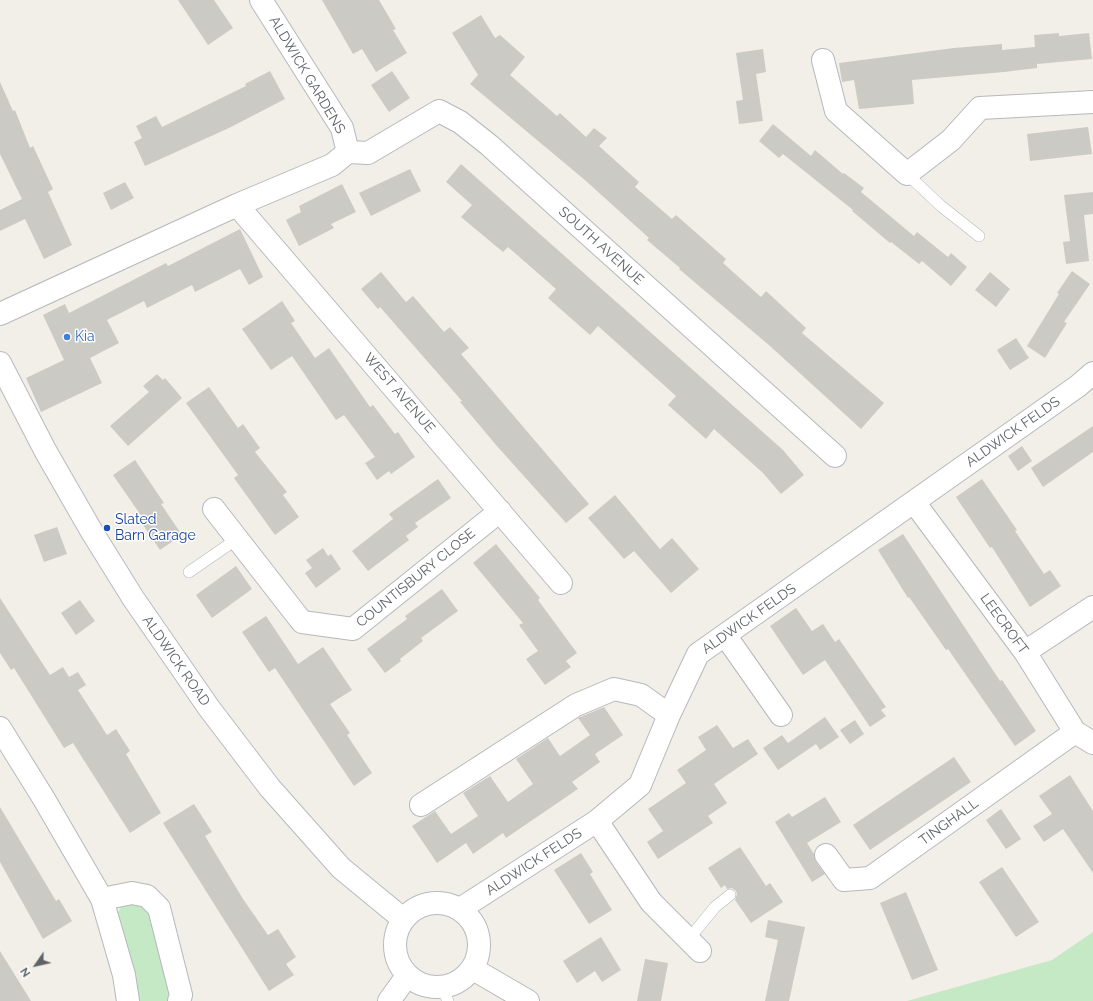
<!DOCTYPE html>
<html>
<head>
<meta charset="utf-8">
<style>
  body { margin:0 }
  #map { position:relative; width:1093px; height:1001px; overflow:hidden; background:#f1efe8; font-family:Raleway,sans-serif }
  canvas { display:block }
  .north { position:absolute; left:16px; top:945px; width:40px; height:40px; -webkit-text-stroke:3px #fff; paint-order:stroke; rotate:236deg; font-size:11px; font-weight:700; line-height:16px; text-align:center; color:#5f6368 }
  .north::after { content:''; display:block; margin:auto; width:14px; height:18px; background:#5f6368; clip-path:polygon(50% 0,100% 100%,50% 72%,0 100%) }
</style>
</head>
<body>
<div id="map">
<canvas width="1093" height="1001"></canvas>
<div class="north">N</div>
</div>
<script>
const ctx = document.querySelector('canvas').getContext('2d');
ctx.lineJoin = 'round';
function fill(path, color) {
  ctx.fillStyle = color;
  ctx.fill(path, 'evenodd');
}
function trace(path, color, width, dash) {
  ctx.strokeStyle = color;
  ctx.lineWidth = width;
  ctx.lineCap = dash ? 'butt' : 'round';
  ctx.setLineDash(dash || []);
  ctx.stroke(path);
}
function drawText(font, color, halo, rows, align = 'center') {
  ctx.font = font + ' Raleway,sans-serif';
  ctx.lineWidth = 3;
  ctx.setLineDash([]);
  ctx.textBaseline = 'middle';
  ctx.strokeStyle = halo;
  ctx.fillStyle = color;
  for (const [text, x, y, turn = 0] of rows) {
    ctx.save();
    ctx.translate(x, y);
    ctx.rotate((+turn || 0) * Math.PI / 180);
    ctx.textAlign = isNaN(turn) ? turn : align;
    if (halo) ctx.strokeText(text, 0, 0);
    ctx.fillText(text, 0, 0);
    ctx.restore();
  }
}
fill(new Path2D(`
  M133,900L151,911L172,1001H137L117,914L123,903Z
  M1093,932V1001H907L1052,960Z`), '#c5e8c5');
fill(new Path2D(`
  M178,0H214L233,28L208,45Z
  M322,0H379L396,29L393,30L407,53L376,72L362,49L353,54Z
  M481,15L495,38L500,35L525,57L510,75L557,116L560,113L586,137L594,128L607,138L599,146L639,182L635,187L672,219L676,215L726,259L723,263L761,297L766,291L806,328L802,333L884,403L861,429L770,346L679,269L680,268L647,240L649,238L586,181L470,84L478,75L452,33Z
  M1059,33V36L1089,33L1092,59L1037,64V68L1004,72L912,80L914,104L859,109L854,80L842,82L839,63L954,48L1002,44V50L1035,47L1034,35Z
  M763,49L766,72L756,74L763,121L739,124L736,101L743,100L736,53Z
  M270,71L285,99L229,128L145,166L134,142L142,138L136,126L156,116L162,127L246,86L245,84Z
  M392,71L410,98L389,112L371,85Z
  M0,82L13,111L15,110L30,148L33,146L53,189L48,192L72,245L44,259L25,219L0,231V210L22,199L0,154Z
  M773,124L811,156L815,150L843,174L844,173L864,188L861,192L914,236L917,232L948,257L951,253L967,267L951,286L922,261L919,264L891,242L890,243L852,211L853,210L783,154L779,158L759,141Z
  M1088,127L1092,154L1030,161L1027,134Z
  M461,164L783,450L804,475L781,494L763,473L714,429L706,439L668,405L676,396L598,326L590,335L548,298L556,289L508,247L503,252L461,217L472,205L446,182Z
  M410,169L421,191L371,216L359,193Z
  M125,182L134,198L111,210L103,193Z
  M342,184L356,212L331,224L334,228L299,246L286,220L301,212L299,206Z
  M1093,192V214L1084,215L1089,261L1066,264L1063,242L1070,241L1064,195Z
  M240,229L263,277L249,285L240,269L195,292L192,285L147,308L144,301L107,320L119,343L90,358L102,383L41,412L26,378L64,360L43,315L65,304L69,313L166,263L168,266Z
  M1072,271L1090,284L1064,322L1067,323L1045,358L1027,346L1059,294L1057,293Z
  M381,272L406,302L413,296L444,332L450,327L469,348L461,354L589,504L566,523L496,445L460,402L462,401L414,346L380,307L378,309L361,289Z
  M990,272L1010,289L996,307L975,290Z
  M282,301L295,321L291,323L315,358L329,348L370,407L373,405L395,434L398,432L415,457L391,474L389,471L377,480L365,463L375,457L344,415L336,420L292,356L271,370L242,329Z
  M1016,338L1029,358L1010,370L997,350Z
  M157,374L163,380L165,378L182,398L128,446L110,426L149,392L143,386Z
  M209,387L238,428L243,424L260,448L255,452L287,492L283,495L299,517L275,535L234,478L238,475L186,403Z
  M1093,426V452L1043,487L1031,468Z
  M1022,446L1032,461L1018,471L1008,456Z
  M135,460L164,503L161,504L182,535L160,550L139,519L142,517L113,475Z
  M438,479L451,498L415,523L418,527L406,536L409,540L368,571L352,551L393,519L389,514Z
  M982,479L1017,530L1015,531L1044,574L1050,570L1061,586L1030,607L992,547L990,548L956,497Z
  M615,495L660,549L672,538L699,569L671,593L634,551L624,559L588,518Z
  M57,527L67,554L44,562L34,535Z
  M903,534L1000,681L1002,680L1036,731L1015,746L948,649L946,650L909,597L908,598L878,550Z
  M496,544L540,598L538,600L577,653L566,661L571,667L545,685L526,659L538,651L519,625L523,623L473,563Z
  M323,548L328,556L331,554L341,569L316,588L305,573L312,568L306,560Z
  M236,566L252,589L212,618L196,595Z
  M442,589L458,611L421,638L423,641L400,659L401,661L385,673L367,649L407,619L405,616Z
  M0,598L50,675L63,667L69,677L78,672L86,685L78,690L107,735L116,729L130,751L126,754L161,813L130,833L73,743L64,748L14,668L11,670L0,653Z
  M80,600L95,621L76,635L61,613Z
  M796,608L812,631L823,624L835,642L839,639L886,707L881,710L886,716L870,727L825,660L803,675L770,626Z
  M266,616L298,664L323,647L352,690L330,704L350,733L347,735L372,773L354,786L275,668L269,672L242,632Z
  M604,707L623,735L595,754L600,762L572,782L578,789L506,838L503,833L473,854L466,843L437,863L412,826L435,811L451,834L478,816L463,793L490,776L508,802L533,784L516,759L548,738L560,756L590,735L578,718Z
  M825,717L839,737L820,750L816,744L778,770L763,748L782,735L788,743Z
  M855,720L864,734L850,744L840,730Z
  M717,725L733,748L748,739L758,754L714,784L727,803L708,816L713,823L658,859L647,842L663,831L648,809L686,783L677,770L706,750L698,737Z
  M954,757L971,782L870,850L853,825Z
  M1070,775L1093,811V873L1063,829L1044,842L1033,826L1052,814L1039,796Z
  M825,797L841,822L807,843L814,854L816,862L825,874L812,882L775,822L789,813L792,817Z
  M194,804L212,832L205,836L243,899L268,935L278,929L296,957L286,964L294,975L269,991L163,823Z
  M0,807L56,901L59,899L72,921L43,939L0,862Z
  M1001,809L1021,839L1006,849L986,820Z
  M740,847L766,886L770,883L783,902L751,923L735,900L737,894L736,891L732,888L727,889L725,885L721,888L708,868Z
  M581,853L593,872L590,874L612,910L589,924L554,870Z
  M1002,867L1039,922L1016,937L979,882Z
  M906,892L938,970L912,980L880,903Z
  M768,920L805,927L789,1001H765L778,940L765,937Z
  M601,937L621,970L602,982L595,971L577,983L563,961Z
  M0,951L31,1001H0Z
  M645,959L668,963L661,1001H637Z`), '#cccac5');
const service = new Path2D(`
  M907,174L941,206L979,236
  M189,572L237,539
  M688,940L715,907L730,895
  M442,988L448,1001`);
const minor = new Path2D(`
  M261,0L342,128L348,152
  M823,60L836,111L907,174L951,140L980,108L1093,102
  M348,152L368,153L439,111L460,122L489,145L835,456
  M237,205L561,583
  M0,314L237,205L332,165L348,152
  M914,502L1025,652L1075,732L1093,743
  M214,509L302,622L353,629L500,511
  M725,635L781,715
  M1025,652L1093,607
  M0,728L44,799L102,899L124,975L128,1001
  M421,805L576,705L614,689L641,695L669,715
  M597,821L651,902L700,951
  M826,855L844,880L870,878L1075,732
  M102,899L132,893L147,896L159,908L181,995L179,1001
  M460,909L597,821L640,785L669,715L698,654L1078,386L1093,373`);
const tertiary = new Path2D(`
  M473,969L528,1001`);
const secondary = new Path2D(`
  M0,363L46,452L92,532L133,598L209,708L270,788L341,868L403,919
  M395 945a42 42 0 1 1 84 0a42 42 0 1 1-84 0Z
  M389,1001L407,976`);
trace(service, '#b5b8bc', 12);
trace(minor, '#b5b8bc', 24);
trace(tertiary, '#b5b8bc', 24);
trace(secondary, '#b6babf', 24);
trace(service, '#fff', 11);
trace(minor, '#fff', 22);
trace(tertiary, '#fff', 22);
trace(secondary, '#fff', 22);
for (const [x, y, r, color] of [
  [67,337,4,"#3f7fe0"],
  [107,528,4,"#1a4fb4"]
]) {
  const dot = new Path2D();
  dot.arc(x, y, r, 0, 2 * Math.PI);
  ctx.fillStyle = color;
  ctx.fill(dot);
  trace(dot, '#fff', 1.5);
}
drawText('14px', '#5f6368', '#fff', [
  ["ALDWICK GARDENS",307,75,59],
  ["SOUTH AVENUE",601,246,42],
  ["WEST AVENUE",399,393,49],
  ["ALDWICK FELDS",1013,432,-35],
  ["COUNTISBURY CLOSE",416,578,-39],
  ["ALDWICK FELDS",749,619,-35],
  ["LEECROFT",1004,624,54],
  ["ALDWICK ROAD",176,661,55],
  ["TINGHALL",949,822,-36],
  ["ALDWICK FELDS",534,862,-33]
]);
drawText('14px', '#366cbe', '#fff', [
  ["Kia",75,337]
], 'left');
drawText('14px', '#164399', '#fff', [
  ["Slated",115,520],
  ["Barn Garage",115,536]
], 'left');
</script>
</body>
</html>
